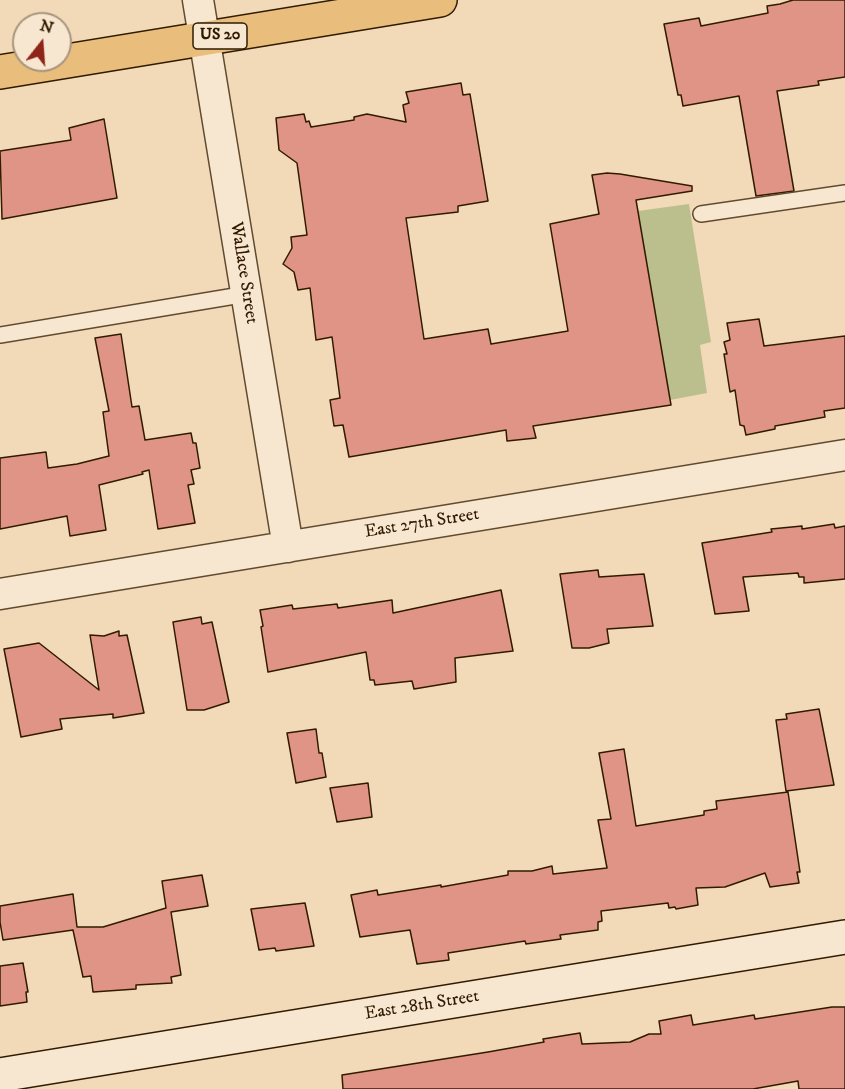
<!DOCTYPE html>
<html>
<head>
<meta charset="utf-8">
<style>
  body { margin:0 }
  #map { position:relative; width:845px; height:1089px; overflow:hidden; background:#f2dab8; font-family:"IM FELL DW Pica",serif }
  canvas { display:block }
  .north { position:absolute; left:12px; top:12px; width:60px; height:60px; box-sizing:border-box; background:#f7e7d1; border:2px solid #a8957d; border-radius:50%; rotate:17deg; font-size:16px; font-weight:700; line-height:24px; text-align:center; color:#311b00 }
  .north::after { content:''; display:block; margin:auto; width:21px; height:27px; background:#8f2418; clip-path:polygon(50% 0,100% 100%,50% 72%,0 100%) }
</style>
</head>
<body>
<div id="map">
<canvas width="845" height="1089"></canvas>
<div class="north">N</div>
</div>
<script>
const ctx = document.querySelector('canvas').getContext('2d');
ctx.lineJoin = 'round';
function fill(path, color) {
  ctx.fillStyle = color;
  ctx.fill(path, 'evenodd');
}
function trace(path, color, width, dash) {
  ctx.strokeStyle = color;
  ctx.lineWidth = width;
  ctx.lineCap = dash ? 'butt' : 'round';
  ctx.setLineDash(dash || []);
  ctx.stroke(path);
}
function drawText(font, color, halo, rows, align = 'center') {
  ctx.font = font + ' "IM FELL DW Pica",serif';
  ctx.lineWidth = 4.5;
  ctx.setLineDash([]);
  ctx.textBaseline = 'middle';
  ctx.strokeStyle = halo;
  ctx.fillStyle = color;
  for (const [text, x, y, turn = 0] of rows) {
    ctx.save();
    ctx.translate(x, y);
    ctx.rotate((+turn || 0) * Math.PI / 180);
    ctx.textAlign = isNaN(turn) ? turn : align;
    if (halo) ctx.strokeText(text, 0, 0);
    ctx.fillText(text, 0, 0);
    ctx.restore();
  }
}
fill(new Path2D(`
  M689,204L711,342L700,345L707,393L670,400L638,211Z`), '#bbbf8e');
const building = new Path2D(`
  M793,0H845V77L818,81L819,85L777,91L794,191L756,196L739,96L683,106L681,95H678L664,24L699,18L701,26L768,13L767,6L780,4Z
  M461,83L463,95L470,94L488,201L458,206V212L406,218L424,339L488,329L491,344L568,331L550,224L599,214L592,175L607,173L620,174L692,186V191L636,200L671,405L533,426L536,438L507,441L506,430L349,457L343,425L334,426L330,400L340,398L332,337L316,340L310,288L298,290L294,272L283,264L292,248L291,237L307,235L297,163L279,150L276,118L304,114L306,122L309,121L311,127L354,120V117L367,114L406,122L403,105L409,103L406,92Z
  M104,119L117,198L2,219L0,151L71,140L69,128Z
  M759,319L764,346L845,336V408L824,411L825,417L775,426V429L746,435L744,426L740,425L735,390L730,392L724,354H727L724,342L730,340L727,323Z
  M121,334L132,407L139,406L145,440L191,433L193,443H196L200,468L191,470L194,484L188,485L195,523L158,529L149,470L142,472L143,474L99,485L106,530L70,536L67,516L0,529V458L46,452L48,468L77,464L109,456L103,412L109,411L95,338Z
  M834,524L835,528L845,526V579L804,583V577H799L798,573L743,577L749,611L715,614L702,543L772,532L771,529L802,526V529Z
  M598,570L599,577L644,574L653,626L607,629L609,643L589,648H572L560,574Z
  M501,590L513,651L455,658L456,682L414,689L412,681L375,685L374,680H370L366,652L268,672L261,627L263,626L260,610L292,605L293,609L337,604L338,608L392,600L393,613Z
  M201,617L202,624L212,622L229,702L204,710H187L173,622Z
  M119,631V636L127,635L144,713L113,718V714L60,719L62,729L21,737L4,649L39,643L99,690L90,635L104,636Z
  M819,709L834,785L786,791L776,720L787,719L786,714Z
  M316,729L319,753H322L326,777L296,783L287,733Z
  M624,749L636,826L704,815V811L717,809L716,801L788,792L800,872H797L799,883L770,887L765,873L725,887L696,888L698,905L676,909L675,907L669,908L668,903L601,911L602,921L598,922V930L560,935L561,939L526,944L525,941L448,953L449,960L417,964L410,930L360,937L351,895L377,890L378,895L441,885V887L508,875V871H532L552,866L553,874L607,868L598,820L611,819L599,753Z
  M368,783L372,817L337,822L330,788Z
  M202,875L208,906L171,912L181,975L171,977L172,983L136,985V989L93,992L91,976L83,977L73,930L3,940L0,922V906L73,894L77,927H103L166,908L162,881Z
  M305,903L314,946L276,951L275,948L259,950L251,909Z
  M23,963L28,992H26L27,1002L0,1006V966Z
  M832,1007H845V1089H799L798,1081L753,1089H343L342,1075L488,1052L544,1042L543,1039L580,1033L582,1044L630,1042L649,1034H661L659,1021L691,1015L693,1025L754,1015L755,1019Z`);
fill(building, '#e09486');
trace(building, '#311b00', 1.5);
const lane = new Path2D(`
  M701,214L845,193
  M0,335L247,294`);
const street = new Path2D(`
  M198,0L288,547
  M0,594L845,455`);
const secondary = new Path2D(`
  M0,1075L845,937`);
const primary = new Path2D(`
  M0,72L440,0`);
trace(lane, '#614b2e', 18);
trace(street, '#614b2e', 33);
trace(secondary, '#311b00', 36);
trace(primary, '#311b00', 36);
trace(lane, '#f7e7d1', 15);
trace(street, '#f7e7d1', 30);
trace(secondary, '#f7e7d1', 33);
trace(primary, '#e9bd7c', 33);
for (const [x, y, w] of [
  [220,36,54]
]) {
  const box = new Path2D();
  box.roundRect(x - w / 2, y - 13, w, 26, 4.5);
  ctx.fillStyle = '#f7e7d1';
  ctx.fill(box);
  trace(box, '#311b00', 1.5);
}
drawText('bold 16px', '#311b00', null, [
  ["US 20",220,36]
]);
drawText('18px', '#311b00', '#f7e7d1', [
  ["Wallace Street",243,273,81],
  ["East 27th Street",422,524,-9],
  ["East 28th Street",422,1006,-9]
]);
</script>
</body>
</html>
